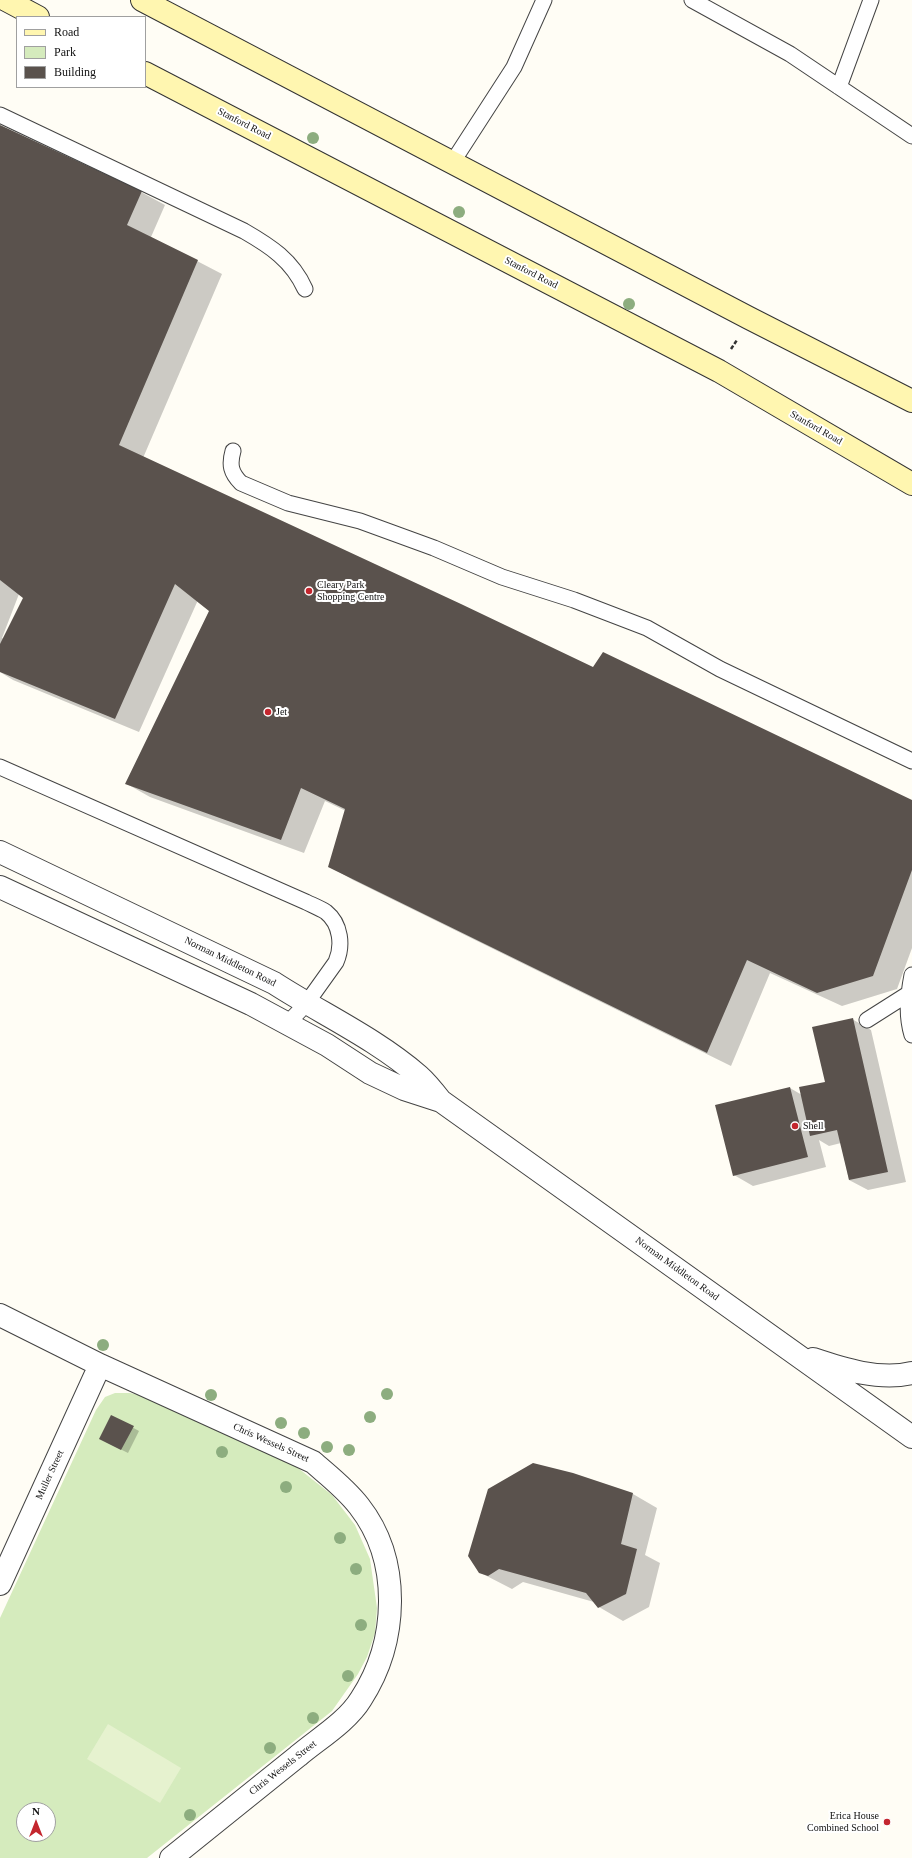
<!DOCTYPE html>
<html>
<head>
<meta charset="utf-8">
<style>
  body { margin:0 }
  #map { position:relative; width:912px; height:1858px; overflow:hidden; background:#fffdf5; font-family:"Times New Roman",serif }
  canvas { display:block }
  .legend { position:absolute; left:16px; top:16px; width:130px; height:72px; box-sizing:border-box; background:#fff; border:1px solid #a0a0a0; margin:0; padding:5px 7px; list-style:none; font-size:12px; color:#111 }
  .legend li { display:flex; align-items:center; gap:8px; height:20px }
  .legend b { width:20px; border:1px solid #a0a0a0 }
  .north { position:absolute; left:16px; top:1802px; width:40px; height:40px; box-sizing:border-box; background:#fff; border:1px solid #a0a0a0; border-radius:50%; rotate:0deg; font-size:11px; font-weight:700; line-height:16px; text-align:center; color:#111 }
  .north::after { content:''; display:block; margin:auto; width:14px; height:18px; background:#c4262e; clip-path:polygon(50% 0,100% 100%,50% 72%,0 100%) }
</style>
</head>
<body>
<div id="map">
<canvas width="912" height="1858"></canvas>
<ul class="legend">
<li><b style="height:5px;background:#fff6b0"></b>Road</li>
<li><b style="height:11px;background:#d5ebbd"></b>Park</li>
<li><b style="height:11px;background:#5a524d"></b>Building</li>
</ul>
<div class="north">N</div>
</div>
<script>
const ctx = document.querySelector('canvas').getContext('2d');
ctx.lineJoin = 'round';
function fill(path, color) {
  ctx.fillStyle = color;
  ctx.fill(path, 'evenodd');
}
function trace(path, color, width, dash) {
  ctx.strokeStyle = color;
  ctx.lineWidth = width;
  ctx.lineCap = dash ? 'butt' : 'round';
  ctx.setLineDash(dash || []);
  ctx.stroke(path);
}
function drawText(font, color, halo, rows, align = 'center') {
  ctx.font = font + ' "Times New Roman",serif';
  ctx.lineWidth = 4;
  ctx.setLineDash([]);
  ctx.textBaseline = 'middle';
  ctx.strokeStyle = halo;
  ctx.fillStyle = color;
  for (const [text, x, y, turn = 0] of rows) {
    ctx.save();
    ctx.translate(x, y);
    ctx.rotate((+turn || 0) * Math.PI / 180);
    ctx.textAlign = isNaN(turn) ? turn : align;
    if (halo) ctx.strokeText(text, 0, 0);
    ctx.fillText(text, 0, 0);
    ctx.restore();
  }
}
fill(new Path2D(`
  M115,1393H130L143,1396L293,1464L332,1495L355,1525L370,1559L377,1608L375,1633L367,1657L358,1674L332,1711L147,1858H0V1618L96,1410L105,1397ZM24,1810H48V1834H24Z`), '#d5ebbd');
fill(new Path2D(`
  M108,1724L181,1768L160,1803L87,1759Z`), '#e6f2cf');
fill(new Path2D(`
  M0,126L141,192L165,205L151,237L222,274L143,458L593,669L912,801V948L897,989L842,1006L770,973L731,1066L353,880L329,866L346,811L325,801L304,853L150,797L127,784L210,610L198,600L139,732L13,680L0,672ZM19,594L24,598L4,639L2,638Z
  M852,1019L871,1030L906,1182L868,1190L849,1180L841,1143L829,1146L819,1140L826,1167L753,1186L734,1175L790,1088L802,1095L826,1082Z
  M112,1416L139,1431L128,1453L106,1442Z
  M573,1474L633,1494L657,1508L645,1555L660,1563L649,1607L623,1621L599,1607L594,1602L523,1582L512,1589L479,1572Z`), '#0003');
fill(new Path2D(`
  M0,125L142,191L127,225L198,260L119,445L461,604L593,667L603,652L912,800V870L873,976L817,993L747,960L707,1053L328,867L345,809L301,788L281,840L125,784L209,611L175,584L115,719L0,672V644L23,598L0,580Z
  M853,1018L888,1172L849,1180L837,1130L810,1136L799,1087L825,1082L812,1027Z
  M790,1087L808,1157L733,1176L715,1105Z
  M111,1415L134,1426L121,1450L99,1439Z
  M533,1463L573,1473L633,1493L621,1544L637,1549L626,1594L598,1608L586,1593L499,1569L488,1576L479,1573L468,1556L488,1489Z`), '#5a524d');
const service = new Path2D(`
  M692,0L790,54L912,136
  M839,87L871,0
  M0,115L244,231C270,246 292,260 305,289
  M452,163L514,67L544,0
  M233,451C229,465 231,473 241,483L288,503L360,521L434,548L502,577L574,600L647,628L720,669L912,761
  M0,767L306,902C312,905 320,908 326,912C341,924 343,946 336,962L306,1004L288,1023
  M912,975C908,996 906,1015 912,1035
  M867,1020L908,994`);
const minor = new Path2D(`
  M0,1315L100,1365L313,1462C329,1476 346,1489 359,1506C402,1561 398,1642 361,1699C347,1722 318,1739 298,1756C256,1790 213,1824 171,1858
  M0,1584L100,1365`);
const tertiary = new Path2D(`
  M0,852L274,983C322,1014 375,1038 419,1076C427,1083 434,1092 441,1101L912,1437
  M0,887L251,1004L327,1045L370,1073L404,1089L441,1101
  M813,1359C843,1369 880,1381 912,1373`);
const secondary = new Path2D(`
  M6,0L38,17
  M142,0L749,318L912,401
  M145,73L719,371L912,484`);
trace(service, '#444', 17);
trace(minor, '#444', 24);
trace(tertiary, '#444', 24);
trace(secondary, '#333', 24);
trace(new Path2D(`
  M731,349L737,340`), '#333', 2.5, [4, 2]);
trace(service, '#fff', 15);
trace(minor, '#fff', 22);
trace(tertiary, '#fff', 22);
trace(secondary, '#fff6b0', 22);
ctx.fillStyle = '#8dad7f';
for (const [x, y] of [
  [313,138],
  [459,212],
  [629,304],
  [103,1345],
  [387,1394],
  [211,1395],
  [370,1417],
  [281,1423],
  [304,1433],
  [327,1447],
  [349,1450],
  [222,1452],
  [286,1487],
  [340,1538],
  [356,1569],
  [361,1625],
  [348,1676],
  [313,1718],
  [270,1748],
  [190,1815]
]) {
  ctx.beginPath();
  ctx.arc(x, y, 6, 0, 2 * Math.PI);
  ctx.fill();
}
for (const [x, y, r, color] of [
  [309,591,4,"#c4262e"],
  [268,712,4,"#c4262e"],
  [795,1126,4,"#c4262e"],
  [887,1822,4,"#c4262e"]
]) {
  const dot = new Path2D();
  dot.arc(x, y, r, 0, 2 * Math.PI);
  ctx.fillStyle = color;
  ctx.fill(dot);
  trace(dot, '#fff', 1.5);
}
drawText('10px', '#111', '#fff', [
  ["Stanford Road",244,124,27],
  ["Stanford Road",531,273,27],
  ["Stanford Road",816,428,30],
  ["Norman Middleton Road",230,962,26],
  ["Norman Middleton Road",677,1269,36],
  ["Chris Wessels Street",271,1443,24],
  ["Muller Street",50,1475,-65],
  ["Chris Wessels Street",283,1768,-38]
]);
drawText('10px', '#111', '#fff', [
  ["Cleary Park",317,585],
  ["Shopping Centre",317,597],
  ["Jet",276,712],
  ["Shell",803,1126],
  ["Erica House",879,1816,"right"],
  ["Combined School",879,1828,"right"]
], 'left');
</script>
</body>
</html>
